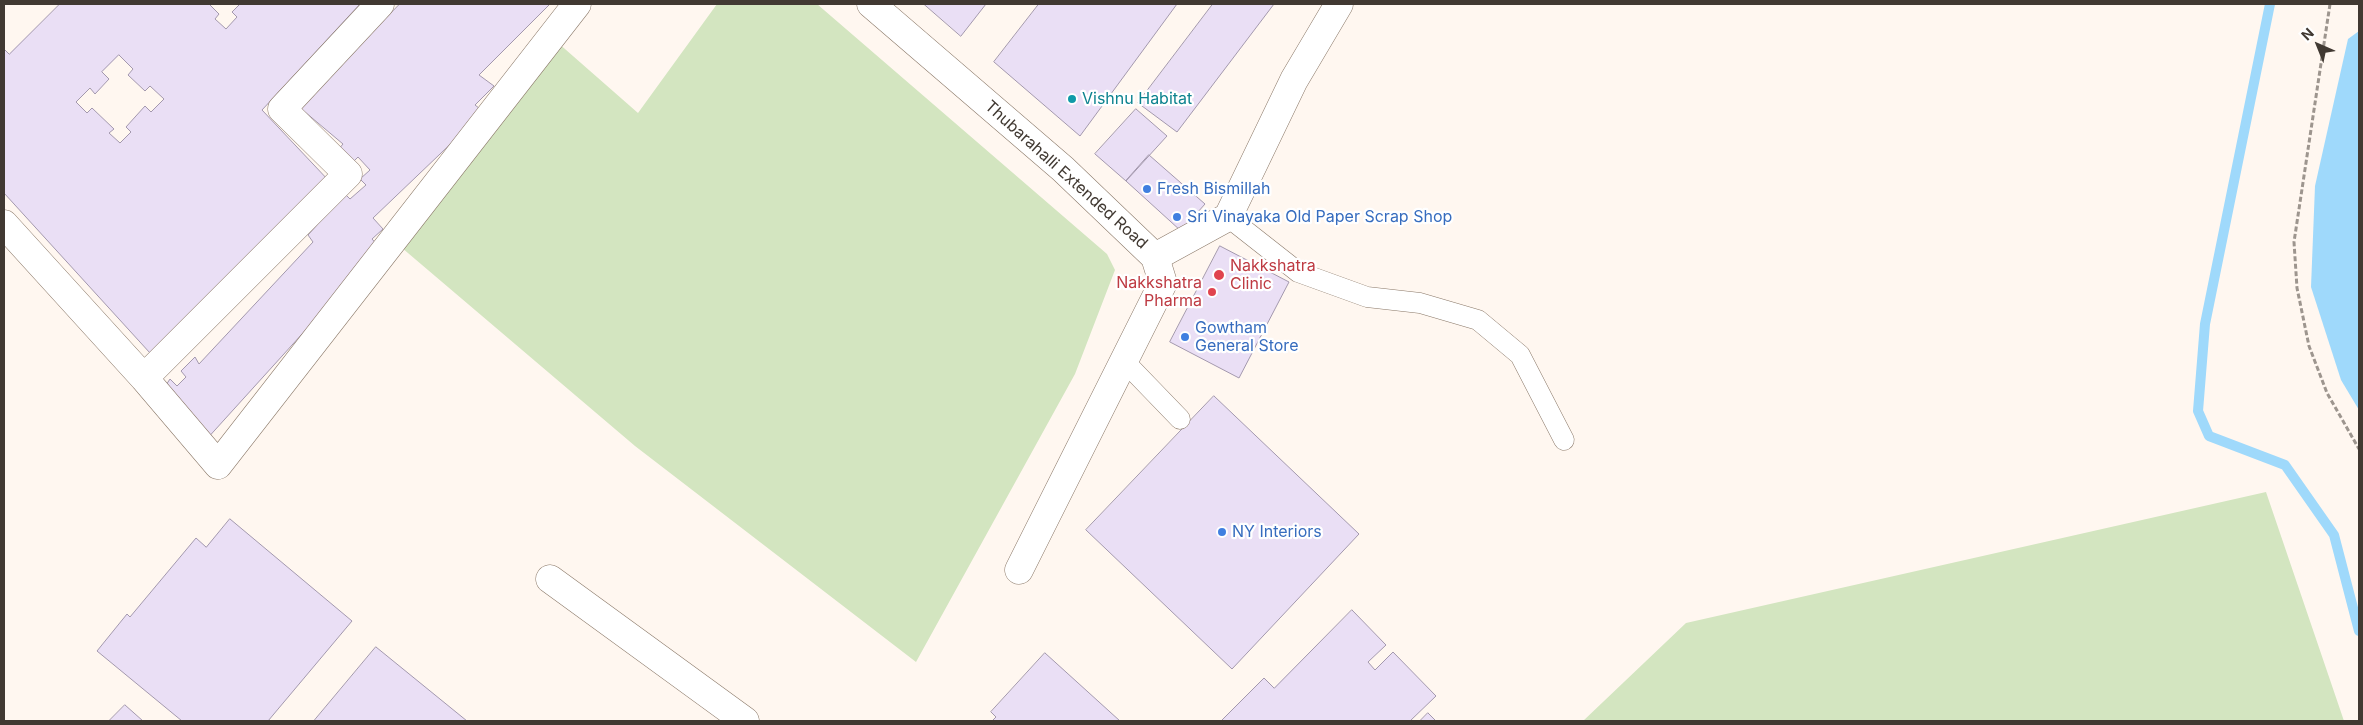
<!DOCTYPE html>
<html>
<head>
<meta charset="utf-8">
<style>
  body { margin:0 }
  #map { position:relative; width:2363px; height:725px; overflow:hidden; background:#fff7f0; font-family:Inter,sans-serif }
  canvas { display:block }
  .frame { position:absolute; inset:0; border:5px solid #413932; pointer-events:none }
  .north { position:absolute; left:2293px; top:20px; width:50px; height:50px; -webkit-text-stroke:4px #fff; paint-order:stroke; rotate:316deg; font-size:14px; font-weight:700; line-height:20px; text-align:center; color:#413932 }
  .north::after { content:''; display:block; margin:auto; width:18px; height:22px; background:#413932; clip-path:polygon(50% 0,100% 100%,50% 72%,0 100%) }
</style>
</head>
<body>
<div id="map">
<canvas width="2363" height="725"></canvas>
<div class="frame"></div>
<div class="north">N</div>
</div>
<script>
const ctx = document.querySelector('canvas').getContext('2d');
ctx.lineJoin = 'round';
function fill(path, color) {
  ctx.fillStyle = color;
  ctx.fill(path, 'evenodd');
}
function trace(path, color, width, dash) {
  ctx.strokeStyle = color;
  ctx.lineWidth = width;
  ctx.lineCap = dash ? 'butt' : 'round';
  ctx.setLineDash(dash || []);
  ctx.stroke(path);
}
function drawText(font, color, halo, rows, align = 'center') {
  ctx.font = font + ' Inter,sans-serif';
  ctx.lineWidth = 4.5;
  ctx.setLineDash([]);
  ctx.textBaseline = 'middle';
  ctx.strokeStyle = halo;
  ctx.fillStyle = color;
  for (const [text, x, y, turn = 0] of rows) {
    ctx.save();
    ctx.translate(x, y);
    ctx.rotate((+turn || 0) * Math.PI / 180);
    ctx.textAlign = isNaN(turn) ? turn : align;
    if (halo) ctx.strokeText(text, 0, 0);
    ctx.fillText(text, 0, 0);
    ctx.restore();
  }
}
fill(new Path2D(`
  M717,4H817L1107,254L1115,270L1075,374L916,662L635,446L395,242L549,35L638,113Z
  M2266,492L2344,721H1583L1686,623Z`), '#d3e5c0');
fill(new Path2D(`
  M2359,31V410L2341,380L2311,287L2315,186L2348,39Z`), '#9fd9fb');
trace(new Path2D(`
  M2270,4L2205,324L2198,411L2209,436L2285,465L2334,535L2359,631`), '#9fd9fb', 10);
const building = new Path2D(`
  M60,4H209L219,14L215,19L226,29L237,17L232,12L240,4H360L262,110L330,182L150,353L4,193V49L9,54ZM119,55L133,69L128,75L145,91L150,86L164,99L151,112L145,106L126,127L131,132L120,143L109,133L114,129L92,108L87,113L76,102L90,88L95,94L109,79L102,72Z
  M400,4H550L479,75L494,86L475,105L484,112L373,218L383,229L372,239L380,248L205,441L160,394L170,379L177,386L186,377L181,371L195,357L199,364L313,242L308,235L345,194L350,199L366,185L360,179L370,170L358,157L351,164L338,150L343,144L299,107Z
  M924,4H986L961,36Z
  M1039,4H1177L1080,136L994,62Z
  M1213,4H1274L1177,132L1138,103Z
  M1136,109L1167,136L1126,181L1095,154Z
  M1149,155L1205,204L1181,231L1126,181Z
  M1220,246L1289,282L1239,378L1170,342Z
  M1214,396L1359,534L1232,669L1086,530Z
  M230,519L352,621L268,721H182L97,651L127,614L130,617L196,538L206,547Z
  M1352,610L1386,645L1368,662L1375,670L1393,652L1436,696L1410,721H1221L1264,678L1274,688Z
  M376,647L467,721H314Z
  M1045,653L1120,721H992L996,717L991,712Z
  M125,705L143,721H109Z
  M1428,713L1436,721H1420Z`);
fill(building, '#eadff5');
trace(building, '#a398ad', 1);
const lane = new Path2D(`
  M1228,217L1298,272L1367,297L1420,303L1478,320L1520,355L1564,440
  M1124,361L1180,419`);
const street = new Path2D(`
  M4,224L144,378L218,465L577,4
  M1155,257L1228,217L1294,80L1339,4
  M144,378L348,174L282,109L380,4
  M550,579L745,721`);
const secondary = new Path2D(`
  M871,4L1063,169L1155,257L1163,283L1019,570`);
trace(lane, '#8a7868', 21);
trace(street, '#8a7868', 29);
trace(secondary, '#8a7868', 29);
trace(new Path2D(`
  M2330,4L2294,242L2297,288L2309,346L2327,393L2359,449`), '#9d958e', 3, [5, 2.5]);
trace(lane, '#fff', 20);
trace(street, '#fff', 28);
trace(secondary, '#fff', 28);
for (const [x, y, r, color] of [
  [1072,99,5,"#0f9aa8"],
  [1147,189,5,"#3f7fe0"],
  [1177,217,5,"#3f7fe0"],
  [1219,275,6,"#e0444e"],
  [1212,292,5,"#e0444e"],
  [1185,337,5,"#3f7fe0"],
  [1222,532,5,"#3f7fe0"]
]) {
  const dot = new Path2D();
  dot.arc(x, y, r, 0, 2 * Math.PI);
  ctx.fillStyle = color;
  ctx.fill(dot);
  trace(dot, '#fff', 2);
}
drawText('16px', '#0d838f', '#fff', [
  ["Vishnu Habitat",1082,99]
], 'left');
drawText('16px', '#413932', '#fff', [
  ["Thubarahalli Extended Road",1066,175,42]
]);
drawText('16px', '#366cbe', '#fff', [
  ["Fresh Bismillah",1157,189],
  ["Sri Vinayaka Old Paper Scrap Shop",1187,217],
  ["Gowtham",1195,328],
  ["General Store",1195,346],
  ["NY Interiors",1232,532]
], 'left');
drawText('16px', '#be3a42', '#fff', [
  ["Nakkshatra",1230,266],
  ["Clinic",1230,284],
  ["Nakkshatra",1202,283,"right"],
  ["Pharma",1202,301,"right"]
], 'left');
</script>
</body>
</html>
